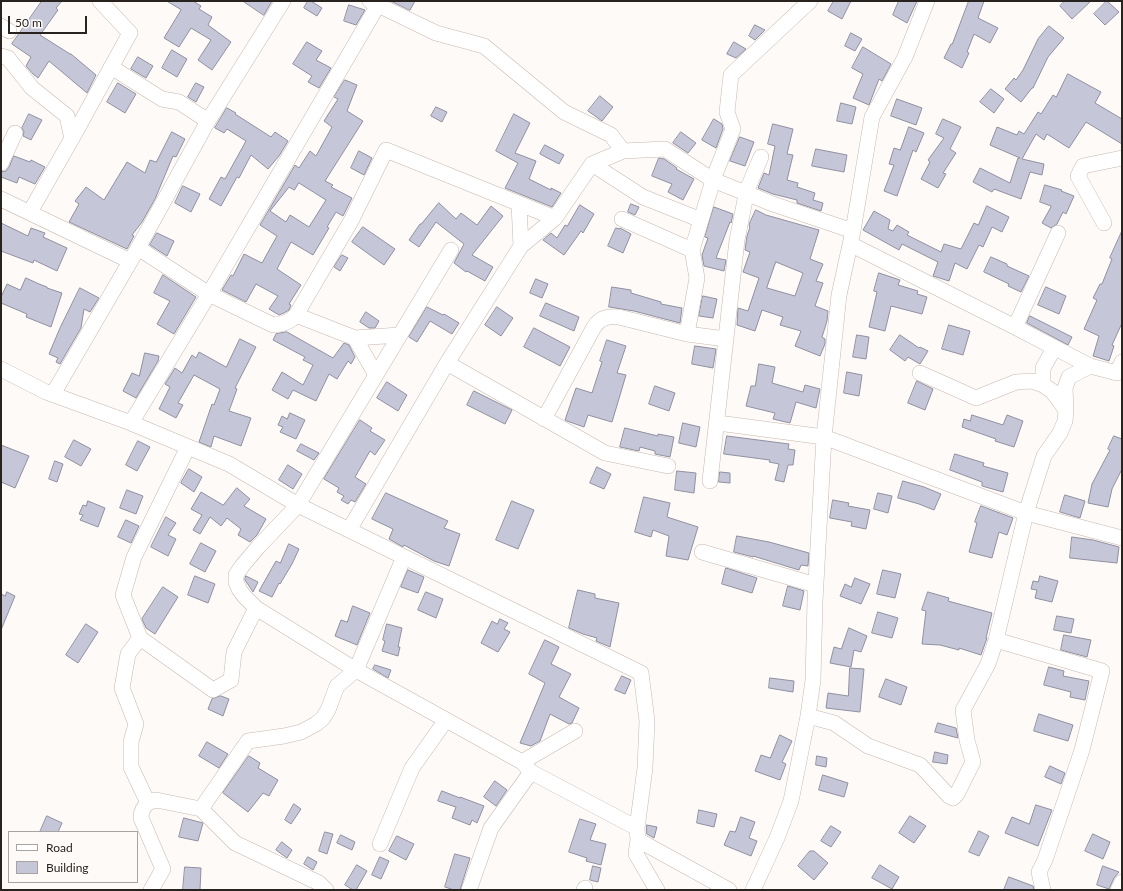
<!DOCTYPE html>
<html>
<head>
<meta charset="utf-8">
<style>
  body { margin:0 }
  #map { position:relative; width:1123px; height:891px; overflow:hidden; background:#fdfaf8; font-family:Lato,sans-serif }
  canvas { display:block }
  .frame { position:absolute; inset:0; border:2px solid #29231f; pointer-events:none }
  .legend { position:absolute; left:8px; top:831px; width:130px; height:52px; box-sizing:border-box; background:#fdfaf8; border:1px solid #a8a4a1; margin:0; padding:5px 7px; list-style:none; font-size:12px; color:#29231f }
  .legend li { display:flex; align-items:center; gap:8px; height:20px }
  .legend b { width:20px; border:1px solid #a8a4a1 }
  .scale { position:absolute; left:8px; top:16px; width:79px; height:18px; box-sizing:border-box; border:2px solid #29231f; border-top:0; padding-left:5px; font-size:12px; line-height:14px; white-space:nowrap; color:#29231f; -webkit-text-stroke:3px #fdfaf8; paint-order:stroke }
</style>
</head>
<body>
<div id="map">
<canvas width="1123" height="891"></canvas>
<div class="frame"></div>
<ul class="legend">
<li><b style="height:5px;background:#fff"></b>Road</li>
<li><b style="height:11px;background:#c5c6d7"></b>Building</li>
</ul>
<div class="scale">50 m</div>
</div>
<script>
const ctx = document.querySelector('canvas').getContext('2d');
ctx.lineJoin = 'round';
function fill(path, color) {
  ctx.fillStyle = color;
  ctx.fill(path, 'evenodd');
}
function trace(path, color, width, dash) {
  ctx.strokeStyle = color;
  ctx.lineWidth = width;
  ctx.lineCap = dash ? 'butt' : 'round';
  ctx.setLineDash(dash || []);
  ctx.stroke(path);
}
const building = new Path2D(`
  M42,1H62L56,8L58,10L40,35L70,54H71L96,75L87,93L49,61L38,78L33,74L26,66L31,57L12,44Z
  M167,1H193L201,6L199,9L212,17L208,25L231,42L212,70L198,60L211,40L191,28L179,47L164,38L181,10Z
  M243,1H272L264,15Z
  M308,1H311L322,8L317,16L304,8Z
  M391,1H415L410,10Z
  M834,1H851L842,19L828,11Z
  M899,1H917L907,23L893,15Z
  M969,1H984L978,18L998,28L990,43L974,34L967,52L969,53L962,68L944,58L951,44H952Z
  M1065,1H1091L1072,19L1060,6Z
  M1107,1L1119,12L1105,25L1094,14Z
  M349,5L365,10L356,25L344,21Z
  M755,25L765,30L755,40L749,36Z
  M1049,26L1064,38L1048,57L1033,88H1032L1021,102L1005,89L1014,78L1016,80L1023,70L1038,39Z
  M851,33L862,39L855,51L845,46Z
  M307,42L322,51L316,60L331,68L319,88L308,82L312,76L293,64Z
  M734,42L746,49L736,58L727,54Z
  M863,47L891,64L882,81L879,79L869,105L853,98L863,74L852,68Z
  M172,50L187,59L177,77L162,68Z
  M138,57L153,66L146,78L131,69Z
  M1068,74L1101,92L1095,103L1122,119V144L1086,122L1069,148L1047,134L1044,140L1036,134L1022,159L1044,164L1042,175L1030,172L1021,199L994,189L992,192L973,182L980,168L1010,183L1018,158H1020L990,145L997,127L1017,135L1019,131L1024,134L1038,112L1041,114L1053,95L1056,97Z
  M345,80L357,85L347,111L363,121L325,181L333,185L331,187L352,198L343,216L336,212L327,227L329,228L313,255L291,242L277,269L301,285L289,304L291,305L289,310L284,313L279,315L269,309L278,296L256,284L246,302L222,290L231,275L233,276L244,254L262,263L277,236L260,225L295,165L299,168L310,151L316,156L332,127L324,121L338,99L334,97ZM299,183L326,200L309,227L290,215L286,222L270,211L289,187L294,190Z
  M118,83L136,94L125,113L107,102Z
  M196,83L204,87L196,102L188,97Z
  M991,89L1004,99L994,113L980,102Z
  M600,96L613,107L602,121L588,111Z
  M897,99L922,108L916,125L891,116Z
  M841,103L856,107L852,124L837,121Z
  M436,107L447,112L442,122L431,116Z
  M227,108L236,113L235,114L271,137L275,132L288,141L279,156L268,169L251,155L239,178L237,177L221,206L209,199L221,177L225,179L246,141L227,129L224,133L215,128Z
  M29,114L42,120L31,140L23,136L24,132L22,128Z
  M514,114L530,123L515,153L536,161L529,179L551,190V188L561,193L552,207L505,188L518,163L496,151Z
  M714,119L722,124L723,129L716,148L702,140Z
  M943,119L961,127L950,149L956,153L943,173L946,174L938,188L921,179L930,162L928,160L944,138L936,134Z
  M773,124L793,129L787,154L793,155L787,180L798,183L797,187L815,193L813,200L823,203L821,211L797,203V200L773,194L758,188L764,173L769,175L775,146L768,144Z
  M909,127L924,133L916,152L913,150L897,196L884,191L894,165L889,164L894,148L900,150Z
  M172,132L185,139L176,157L173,156L155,199L142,222L132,235L134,236L127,249L69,222L79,204L75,201L86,187L104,200L127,162L145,173L150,160L156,162Z
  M681,132L696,143L688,153L673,143Z
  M740,137L754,142L745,166L730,161Z
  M545,145L564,155L559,164L540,154Z
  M816,149L847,155L844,172L812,166Z
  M359,151L372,158L364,175L351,168Z
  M14,156L30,162L31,160L45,167L35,184L19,177L17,183L1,177V172L6,171L9,167Z
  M659,158L664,159L677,168L676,169L694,179L683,200L668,192L672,184L652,176Z
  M1045,185L1062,190L1061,191L1074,196L1066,214L1063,212L1057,224L1051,228L1042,223L1051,207V206L1040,202Z
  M183,186L200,194L191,212L175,203Z
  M439,203L456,219L461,213L477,225L491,206L503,216L472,255L493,267L485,281L467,271L466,272L454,263L464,244L436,222L419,247L409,240L420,224H421Z
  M631,204L639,207L635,215L628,212Z
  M580,205L594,214L583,233L581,231L564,255L543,240L551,233L557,238L565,225L567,226Z
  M987,206L1009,217L1002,232L992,227L983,247L979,245L967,269L955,263L949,281L933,276L938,262L902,244L899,250L863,230L874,211L890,220L888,229L893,231L897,225L909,232L907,235L941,252L944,244L961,249L974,223L978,225Z
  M714,207L733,214L731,223L730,222L716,258L726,260L724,271L704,266L702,255L708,238L705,237Z
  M756,210L766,215L819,230L810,259L823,264L816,281L823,283L815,306L828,311L827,321L822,337L825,339V344L820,356L795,346L801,331L780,325L783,317L762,310L755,331L737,325L738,308L748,311L759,278L743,272L750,252L745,250L747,236L750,227L749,226L750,222ZM776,262L803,273L795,296L767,288Z
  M1,223L28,236L31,228L45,233L43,237L67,248L57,271L34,260L33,263L1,251Z
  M363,227L395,249L384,265L352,242Z
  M616,228L620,229V228L631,234L623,253L608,246Z
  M1122,231V323L1112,345L1114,346L1109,361L1093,356L1099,336L1084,329L1097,300L1093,298L1100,284H1102L1112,259L1110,258Z
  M157,233L174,241L167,256L150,245Z
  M342,255L348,258L340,271L334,267Z
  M991,257L1007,264V266L1029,276L1021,292L1008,286L1009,284L984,272Z
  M879,273L900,280L898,285L918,291L917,294L927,297L922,314L891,306L885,331L869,327L877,292L874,291Z
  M163,275L196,297L174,334L157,324L170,301L154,293Z
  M26,278L39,284L47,287V288L62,293L51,327L26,317L27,314L1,303V297L7,284L20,290Z
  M536,279L548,284L542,298L530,293Z
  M612,287L631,290V293L661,302V304L682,308L680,323L634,311L609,307Z
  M1046,287L1066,296L1059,314L1038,305Z
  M80,288L99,298L90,312L84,309L81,328L60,364L56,362L58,358L49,354L60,328Z
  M703,296L717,299L713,318L699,316Z
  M546,303L579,317L574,331L540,316Z
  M427,307L443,315L444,314L459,323L452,334L430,321L417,342L409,337Z
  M497,307L513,318L501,336L485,325Z
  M366,312L379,321L375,328H369L360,322Z
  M1030,316L1072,337L1068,345L1027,323Z
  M949,325L970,331L963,355L942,349Z
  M534,328L570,347L560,366L524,347Z
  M287,332L333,358L344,343L349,345L355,357L351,364L348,361L337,379L329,374L316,401L293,390L288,399L272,390L282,372L303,385L313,365L303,360L305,357L273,340L276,334Z
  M857,335L869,337L866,359L853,357Z
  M900,335L919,348L920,347L928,351L920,364L908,357L905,361L890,350Z
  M240,339L256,347L235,388L237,389L229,411L251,418L241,446L214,436L211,447L199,442L212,404L214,405L220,389L194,375L178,403L183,405L176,418L159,409L170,387L165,384L175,368L182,373L192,355L196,358L199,352L226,367Z
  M607,340L626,346L617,373L626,375L612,422L588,415L584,427L567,421L565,420L576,388L592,393L602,362L600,361Z
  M695,346L716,349L713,368L692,364Z
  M145,353L159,356L158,361L136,398L123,391L132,373L139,376Z
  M759,364L775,367L772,383L803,392L805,385L820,389L816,408L796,402L790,423L773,419L775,413L746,406L751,386H755Z
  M847,372L862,375L859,396L844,393Z
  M917,381L933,389L925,410L908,403Z
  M387,382L407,395L398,411L377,398Z
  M655,386L675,393L669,411L649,404Z
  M474,391L512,410L505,424L467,405Z
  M290,413L305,420L296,439L280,432L283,427L278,425L282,416L287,419Z
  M972,415L1003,425L1007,415L1023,421L1014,447L995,441L996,439L962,427L964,419L970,421Z
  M360,420L372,428L370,431L385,440L375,455L370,451L355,477L366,484L355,502L351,500L348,504L341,500L344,496L337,492L339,488L324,479Z
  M683,423L700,427L696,447L679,443Z
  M625,428L658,436V434L674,437L670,457L655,454V451L640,447L639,451L620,447Z
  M727,436L789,444L788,449L795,450L793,465H788L784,482L775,480L779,464L769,462L770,460L724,454Z
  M1114,436L1122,439V469L1112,489L1108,507L1088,503L1092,484L1110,450L1108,449Z
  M74,440L91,449L81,466L65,457Z
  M138,441L150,447L137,471L126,465Z
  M301,444L319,453L314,460L297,451Z
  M1,445L29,456L15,488L1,482Z
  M955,454L984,463L983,466L1008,473L1003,492L982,486V482L950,470Z
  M55,461L63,464L57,482L49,479Z
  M288,465L302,474L293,489L279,480Z
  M597,467L611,474L604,489L590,483Z
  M189,469L202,477L194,492L181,483Z
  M677,471L696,473L694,493L675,490Z
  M720,472L730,473V483L719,482Z
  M903,481L924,487L941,494L934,510L919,504L898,498Z
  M237,488L250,499L244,506L266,519L257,535L250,542L238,535L241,529L227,518L221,526L210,517L200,534L193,530L202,515L191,509L201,492L223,505Z
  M127,490L143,496L136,514L120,508Z
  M386,493L448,521L444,528L460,534L449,566L434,561L404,545L403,547L389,539L393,529L372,519Z
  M878,493L892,496L888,513L874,509Z
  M1065,495L1085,501L1080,518L1060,512Z
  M644,497L670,503L667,517L698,527L688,560L666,556L669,536L653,530L651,537L635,532Z
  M833,500L849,503L848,506L870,510L866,529L851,526L852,522L830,518Z
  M88,501L105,508L98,527L80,520L83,515L79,514L83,505L86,506Z
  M512,501L534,510L518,549L496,540Z
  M981,506L1013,518L1007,535L999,532L992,558L969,552L977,523L975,522Z
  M166,517L176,523L168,535L176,539L168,556L151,547Z
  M126,520L139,526L131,543L118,537Z
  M737,536L769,542L809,553L808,566L801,565L799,570L753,556V557L734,552Z
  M1072,537L1093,540L1119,547L1117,563L1070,558Z
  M201,543L216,551L205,572L190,564Z
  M289,544L299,549L292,564L280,584L279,583L272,597L259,591L276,561L280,563Z
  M726,568L757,578L752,593L722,584Z
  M408,570L424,577L418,593L401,587Z
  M883,570L901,574L895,598L877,594Z
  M195,576L215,584L208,603L188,595Z
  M246,576L258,582L253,592L245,580Z
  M1040,576L1058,581L1052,602L1035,598L1037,590L1031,589L1033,581L1038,582Z
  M855,578L870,584L861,604L840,596L845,584L851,587Z
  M788,586L804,591L800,610L783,606Z
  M163,587L178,597L155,634L146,628L142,619Z
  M578,590L595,594V598L619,603L610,647L596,641L597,638L583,634L569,628Z
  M7,592L15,596L1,630V594L5,596Z
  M426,592L443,599L436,618L418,610Z
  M928,592L949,598L948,601L992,613L986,638H987L981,655L959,648V650L940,645L922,644L926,611L922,610Z
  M353,606L370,613L357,645L335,636L341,620L347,622Z
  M878,612L898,618L892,638L872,633Z
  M1057,616L1074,619L1071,633L1054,630Z
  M500,619L508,623L504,629L510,632L498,652L481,643L492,621L497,624Z
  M86,624L98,632L78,663L66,655Z
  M387,624L402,628L398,647H400L398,656L382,651L385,641L383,640Z
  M849,628L867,636L861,652L854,650L851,667L830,663L834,647L841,649Z
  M1064,635L1091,640L1087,657L1061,650Z
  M545,640L559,647L551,664L571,674L559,697L579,708L572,723L569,724L550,714L540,741L531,746L520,743L545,683L529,674Z
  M375,665L391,670L388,678L373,669Z
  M1049,667L1064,671L1063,676L1089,681L1085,700L1070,697L1071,692L1044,685Z
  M850,668L864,669L860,712L826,708L828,693L848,696Z
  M622,676L631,680L625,694L615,690Z
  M770,678L794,681L793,692L769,688Z
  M886,679L907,687L901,705L879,697Z
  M221,696L229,699L223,716L208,709L212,699Z
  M1039,714L1073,725L1068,741L1034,731Z
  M938,723L956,728L958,738L935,732Z
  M780,735L792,741L782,762L786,764L780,780L755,771L761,755L770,758Z
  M207,742L228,754L219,768L199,756Z
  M935,752L948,755L947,764L933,762Z
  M249,756L260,763L258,768L278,780L269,796L263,793L248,812L223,793Z
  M817,756L827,758L826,767L816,765Z
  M1050,766L1065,773L1061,784L1045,777Z
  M823,775L848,783L844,797L819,790Z
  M495,781L507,790L496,806L484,797Z
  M442,791L460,798V797L484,806L477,823L472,820L470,825L452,818L456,807L438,801Z
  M294,804L301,809L291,824L285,820Z
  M1036,805L1052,810L1038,846L1005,833L1012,817L1029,824Z
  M699,810L717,814L714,827L697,823Z
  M47,816L62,823L58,832H40Z
  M910,816L926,826L914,843L899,833Z
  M741,817L755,822L749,838L757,841L751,856L724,845L730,831L735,832Z
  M184,818L203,823L198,841L179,837Z
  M580,819L596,824L590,840L606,844L601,865L586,861L587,858L569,852Z
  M647,825L657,827L654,838L647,834Z
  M831,826L841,832L831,847L821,841Z
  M979,831L989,836L979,856L969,852Z
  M325,832L333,834L327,854L319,851Z
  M1093,834L1110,842L1103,859L1085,851Z
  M341,835L355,842L352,850L337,843Z
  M397,836L414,844L406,860L389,851Z
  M282,842L292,850L287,858L276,850Z
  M810,851H814L828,863L814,880L798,866Z
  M455,854L470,858L460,890H454L445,887Z
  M308,857L317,862L313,870L304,864Z
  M380,857L389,861L381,879L372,875Z
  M357,865L367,871L356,890H353L345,885Z
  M880,865L899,877L892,889L872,878Z
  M593,866L601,868L598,882L590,880Z
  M1103,866L1119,872L1114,878L1109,889L1097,885Z
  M185,867L201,868L200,890H183Z
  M1009,877L1033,886L1034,890H1004Z`);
fill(building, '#c5c6d7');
trace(building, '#9090a0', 1);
const minor = new Path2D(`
  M370,1L436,33L484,46L564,112L611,135L623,151
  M1,26L9,31
  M1,56L8,58L32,88L67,116L72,139
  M111,67L162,99L179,102L208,121
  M1,163L15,133
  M592,164L643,197L701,220
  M1,199L130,261
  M519,204L521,246
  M30,212L75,133L130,33L100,1
  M622,219L692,250
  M1104,223L1078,176L1083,166L1122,158
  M850,244L1015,327L1090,366
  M138,248L209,294L273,325C283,324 289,323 296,315L351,221L386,150L555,218L592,164L623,151L665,149L713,180L773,204L853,231
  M451,250L298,505L259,546L242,566L236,575V582L239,589L244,596L256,608L356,670L522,762
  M296,315L355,338L376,375
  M1015,327L1058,233
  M687,334L697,278L692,250L714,177L733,129L727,112L731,75L810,1
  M355,338L400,335
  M447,363L605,453L668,466
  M1,369L46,392L131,423L229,464L298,505L641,673L647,721L645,768L637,828
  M920,373L976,398L1016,382L1032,381L1043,385L1052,391L1066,410
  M1043,385V368L1052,352L1050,345
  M53,394L138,248L208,121L283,1
  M544,419L594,327C601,317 608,316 619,317L687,334L726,339
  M131,423L209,294L378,5
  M718,423L824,437L1026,513L1044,456L1060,433L1065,421L1066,411L1065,388L1069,377L1090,366L1117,373L1122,362
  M710,481L737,240L747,190L761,157
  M349,530L447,363L521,246L555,218
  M702,552L816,585
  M140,638L213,690L231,680L234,652L256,608
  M996,640L1102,671L1082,750L1045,860L1039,872L1043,890
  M808,716L834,723L868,746L920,765L949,796L953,798L957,794L973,762L967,740L963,710L988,664L996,640L1026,513L1122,538
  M575,731L522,762L531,772L637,828L638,840L729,890
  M148,803L154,800L161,801L201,809L235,843L319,883L326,890
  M201,809L248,741L284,736L301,732L316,724L323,718L328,710L337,686L356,670L404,557
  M638,840L636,854L657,890
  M380,844L412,768L446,720
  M151,890L163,869L141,818C141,811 143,807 148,803L131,767V742L136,724L122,688L128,654L140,638L123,595L134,557L188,447
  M469,890L491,828L531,772
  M584,890L585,888
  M753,890L777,838L791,801L808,716L813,680L815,601L824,437L839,295L853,231L872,117L905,57L927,1
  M1118,890L1122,882`);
trace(minor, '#c9b8ae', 16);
trace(minor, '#fff', 15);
</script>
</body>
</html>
